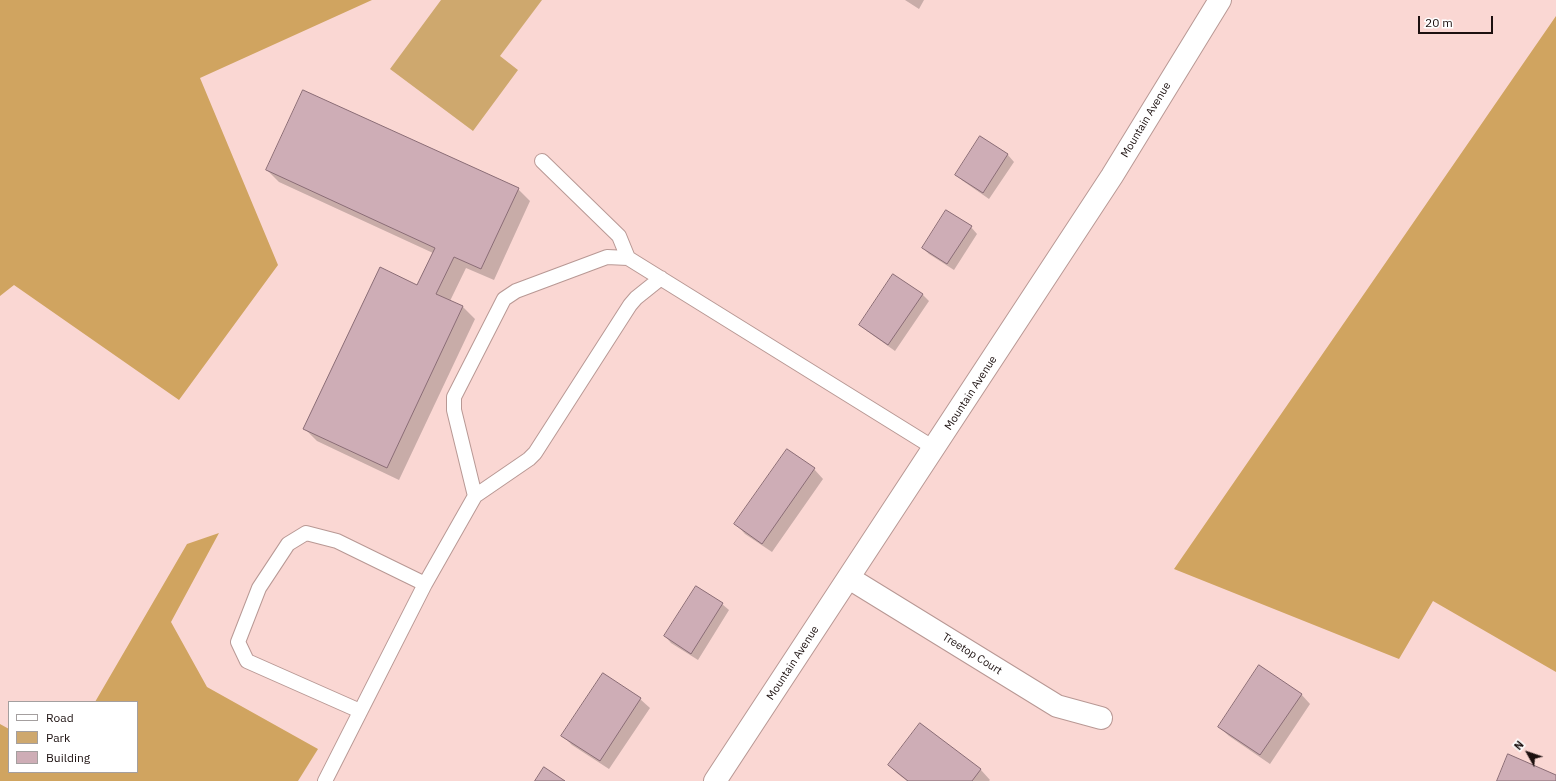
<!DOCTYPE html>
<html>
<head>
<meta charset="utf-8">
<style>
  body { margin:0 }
  #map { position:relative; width:1556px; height:781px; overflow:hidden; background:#fad7d3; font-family:"IBM Plex Sans",sans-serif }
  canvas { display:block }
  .legend { position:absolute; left:8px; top:701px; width:130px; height:72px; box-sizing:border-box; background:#fff; border:1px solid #a49f9f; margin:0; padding:5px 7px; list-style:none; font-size:12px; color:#1c100f }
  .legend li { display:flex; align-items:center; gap:8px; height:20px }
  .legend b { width:20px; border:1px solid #a49f9f }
  .north { position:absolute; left:1508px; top:733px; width:40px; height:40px; -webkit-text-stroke:3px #fff; paint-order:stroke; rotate:310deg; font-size:11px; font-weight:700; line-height:16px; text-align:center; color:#1c100f }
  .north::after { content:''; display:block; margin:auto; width:14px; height:18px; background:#1c100f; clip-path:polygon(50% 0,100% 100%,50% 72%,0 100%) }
  .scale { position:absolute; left:1418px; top:16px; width:75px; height:18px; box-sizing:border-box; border:2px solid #1c100f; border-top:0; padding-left:5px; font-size:12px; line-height:14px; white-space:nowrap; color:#1c100f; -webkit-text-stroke:3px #fff; paint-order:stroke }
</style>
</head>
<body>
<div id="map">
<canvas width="1556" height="781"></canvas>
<ul class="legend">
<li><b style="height:5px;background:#fff"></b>Road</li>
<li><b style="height:11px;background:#cea86e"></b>Park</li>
<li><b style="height:11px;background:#ceadb6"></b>Building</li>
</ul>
<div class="north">N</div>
<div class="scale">20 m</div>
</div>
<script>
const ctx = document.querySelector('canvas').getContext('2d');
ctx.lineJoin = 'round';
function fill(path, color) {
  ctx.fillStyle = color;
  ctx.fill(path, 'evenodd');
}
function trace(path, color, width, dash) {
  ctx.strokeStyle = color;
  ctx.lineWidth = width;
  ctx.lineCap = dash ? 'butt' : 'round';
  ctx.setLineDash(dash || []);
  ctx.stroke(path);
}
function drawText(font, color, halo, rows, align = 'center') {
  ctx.font = font + ' "IBM Plex Sans",sans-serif';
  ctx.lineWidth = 3.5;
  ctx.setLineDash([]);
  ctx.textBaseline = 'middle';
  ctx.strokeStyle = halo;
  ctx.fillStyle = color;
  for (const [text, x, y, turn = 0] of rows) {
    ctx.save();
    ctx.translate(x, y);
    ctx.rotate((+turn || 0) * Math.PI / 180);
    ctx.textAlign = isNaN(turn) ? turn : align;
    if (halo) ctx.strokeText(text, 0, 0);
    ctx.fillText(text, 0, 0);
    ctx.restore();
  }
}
fill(new Path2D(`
  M441,0H542L500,56L518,70L473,131L390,69Z`), '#cea86e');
fill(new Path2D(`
  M0,0H372L200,78L278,265L179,400L14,285L0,296Z
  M1556,16V672L1433,601L1399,659L1174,569Z
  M219,533L171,622L207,687L318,749L298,781H0V724L9,729V772H137V702H95L187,544Z`), '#d0a460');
fill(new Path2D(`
  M905,0H924L919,9Z
  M981,137L1008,155L1014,162L989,199L963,181L956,175Z
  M267,170L518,189L530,201L494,280L466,268L450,301L463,307L475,319L399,480L317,441L305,429L417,286L433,253L279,182Z
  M971,227L977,234L954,270L929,254L923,248Z
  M893,275L923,295L929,301L895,351L867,331L860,325Z
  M814,469L823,479L772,552L745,534L736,524Z
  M722,604L729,610L698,660L671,643L665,636Z
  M1301,694L1310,704L1270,764L1229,736L1219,727Z
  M640,699L650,708L609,769L572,745L563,736Z
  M921,724L981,770L990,780L989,781H907L898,774L889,765Z`), '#0003');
const building = new Path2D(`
  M303,90L519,188L481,269L454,257L436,294L463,306L387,468L303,429L380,267L417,285L435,248L266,170Z
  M980,136L1008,154L983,193L955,175Z
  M946,210L972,226L947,264L922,248Z
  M893,274L923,294L888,345L859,325Z
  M787,449L815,468L762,544L734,524Z
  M696,586L723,603L691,654L664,636Z
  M1259,665L1302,694L1260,755L1218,727Z
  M603,673L641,698L600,761L561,736Z
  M920,723L981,769L972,781H908L888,765Z
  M1508,754L1556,775V781H1497Z
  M544,767L565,781H535Z`);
fill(building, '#ceadb6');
trace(building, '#8a6c75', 1);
const service = new Path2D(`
  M542,161L619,236L628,258
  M475,496L454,410V397L504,299L516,291L607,257L628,258L934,448
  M360,711L247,661L238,642L259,588L288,544L306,533L337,541L425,584
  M325,781L425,584L475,496L529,459L535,453L630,305L636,298L661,278`);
const minor = new Path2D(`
  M849,578L1057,706L1101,718`);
const secondary = new Path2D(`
  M715,781L1112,176L1220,0`);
trace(service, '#b89894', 16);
trace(minor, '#b89894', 24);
trace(secondary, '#b89894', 24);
trace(service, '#fff', 14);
trace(minor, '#fff', 22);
trace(secondary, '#fff', 22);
drawText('11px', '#1c100f', '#fff', [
  ["Mountain Avenue",1146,120,-59],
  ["Mountain Avenue",971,393,-57],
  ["Treetop Court",972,654,32],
  ["Mountain Avenue",793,663,-57]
]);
</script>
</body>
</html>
